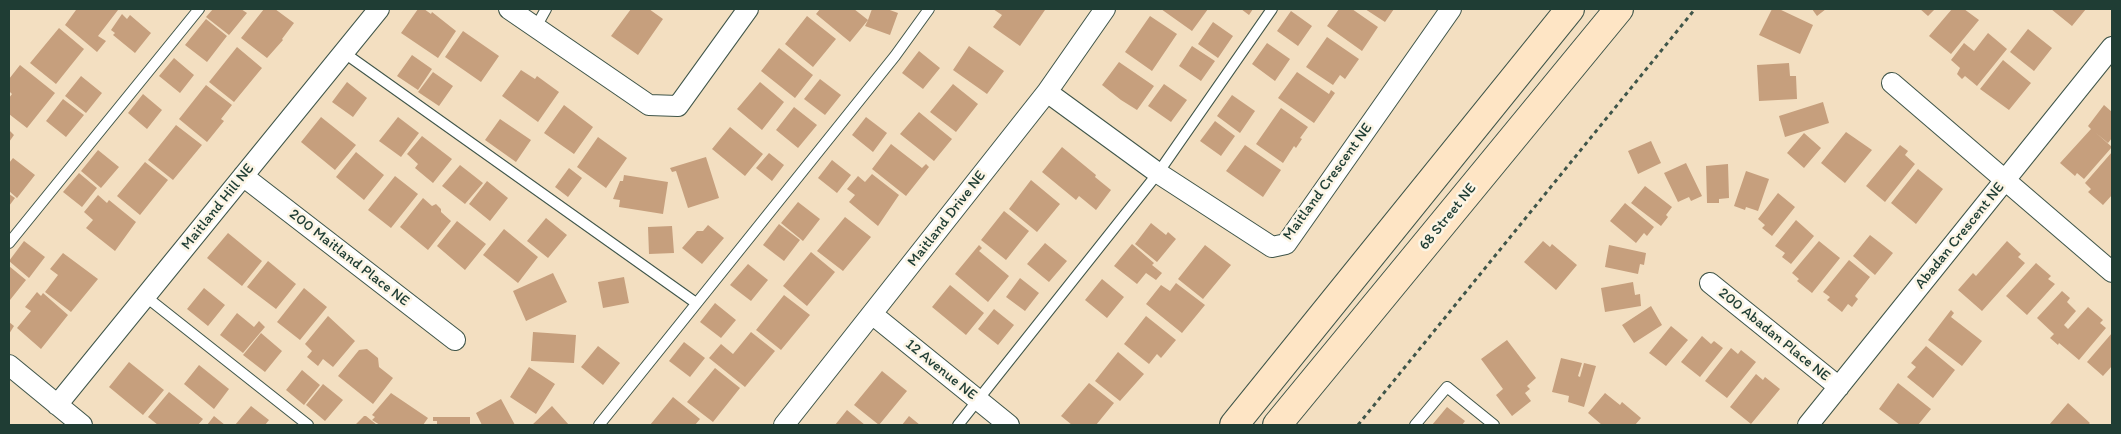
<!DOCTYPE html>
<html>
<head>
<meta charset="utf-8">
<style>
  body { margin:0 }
  #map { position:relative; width:2121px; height:434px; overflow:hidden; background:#f3dfc1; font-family:Itim,sans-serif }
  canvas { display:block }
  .frame { position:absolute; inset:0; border:10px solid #1f3d34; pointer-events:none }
</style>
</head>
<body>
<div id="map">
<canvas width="2121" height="434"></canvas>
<div class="frame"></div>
</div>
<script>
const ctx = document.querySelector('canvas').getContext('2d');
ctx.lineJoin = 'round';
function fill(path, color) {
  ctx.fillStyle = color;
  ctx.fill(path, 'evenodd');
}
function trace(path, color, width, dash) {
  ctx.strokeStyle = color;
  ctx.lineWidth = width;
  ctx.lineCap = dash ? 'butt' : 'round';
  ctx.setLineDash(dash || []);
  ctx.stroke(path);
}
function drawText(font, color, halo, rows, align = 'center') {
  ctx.font = font + ' Itim,sans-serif';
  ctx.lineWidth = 5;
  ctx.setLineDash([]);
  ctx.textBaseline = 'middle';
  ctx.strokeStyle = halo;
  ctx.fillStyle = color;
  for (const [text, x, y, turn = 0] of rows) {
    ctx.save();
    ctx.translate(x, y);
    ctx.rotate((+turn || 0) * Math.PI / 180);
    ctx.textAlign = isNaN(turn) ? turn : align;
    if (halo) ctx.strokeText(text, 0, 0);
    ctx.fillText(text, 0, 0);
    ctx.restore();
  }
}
fill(new Path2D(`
  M74,9L118,10L98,36L106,41L97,52L65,25L76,10Z
  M213,9H241L247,13L229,35L206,17Z
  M264,9H275L294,23L282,39L283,40L267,58L241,38Z
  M418,9H424L431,14L432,12L456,31L438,58L401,33Z
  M631,9H649L663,19L638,55L611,36Z
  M820,9H854L868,20L872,9H887L898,13L890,35L865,26L868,20L850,42L816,14Z
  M993,9H1044L1045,10L1020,46L993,27L1002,15Z
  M1161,9H1208L1192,31Z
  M1241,9H1253L1249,15Z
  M1339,9H1352L1378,27L1362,51L1327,26Z
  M1365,9H1394L1385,22Z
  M1772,9H1779L1813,25L1800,54L1759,35Z
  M1812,9H1826L1817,16Z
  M1920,9H1935L1928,16Z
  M1952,9H1964L1979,20L1951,54L1929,36Z
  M2051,9H2086L2072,26Z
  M1291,11L1312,26L1298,46L1277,31Z
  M122,14L127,19L130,15L151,33L135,53L113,35L115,33L111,30Z
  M807,16L836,39L813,67L785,44Z
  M1150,16L1177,34L1152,71L1125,52Z
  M206,19L227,36L207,62L185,45Z
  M1213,22L1233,36L1218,58L1198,44Z
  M59,28L84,49L56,84L30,63Z
  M2028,29L2052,48L2034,71L2010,52Z
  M463,31L499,56L481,82L445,57Z
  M1988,33L2007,49L1977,86L1965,76L1962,79L1957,74L1960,68L1951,60L1964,43L1974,51Z
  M1327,37L1359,59L1345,79L1340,75L1333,85L1306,67Z
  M1267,43L1290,59L1275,81L1252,64Z
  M969,46L1004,71L987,94L953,70Z
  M1192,46L1215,61L1201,81L1179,66Z
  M237,47L262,68L234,102L209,82Z
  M779,48L813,75L795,98L761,71Z
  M919,51L940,68L923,89L902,73Z
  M412,55L432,69L418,90L397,76Z
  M174,58L194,75L180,93L159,76Z
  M2003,60L2031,83L2009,110L1980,89Z
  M1119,62L1154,86L1137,110L1121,100L1102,85Z
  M1789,63L1790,76H1796L1797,99L1759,101L1757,65Z
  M20,65L55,93L27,128L9,114V98L12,94L9,91V79Z
  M521,70L535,79L537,76L559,92L538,122L502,96Z
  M433,72L453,86L439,106L418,92Z
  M1297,72L1329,94L1331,90L1335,93L1314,123L1278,98Z
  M81,76L102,93L86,113L65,96Z
  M820,79L841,95L825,115L804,99Z
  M347,82L367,98L353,117L332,102Z
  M760,82L784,102L762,130L737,109Z
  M953,84L978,104L956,132L930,112Z
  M1164,84L1187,100L1171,122L1148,106Z
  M206,85L232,105L221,119L224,121L207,142L179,119Z
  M143,94L162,110L147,129L128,113Z
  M1232,95L1255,111L1240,133L1217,116Z
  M63,99L84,115L66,137L46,121Z
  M1823,102L1829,123L1785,137L1779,116Z
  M564,105L593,127L574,154L544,133Z
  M2104,105L2112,112V138L2108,143L2096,133L2112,147L2084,179L2077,173L2075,176L2060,163L2091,129L2088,126Z
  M794,107L817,125L798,148L776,130Z
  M1281,108L1308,127L1300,138L1302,139L1296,148L1294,146L1283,163L1256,144Z
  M919,112L952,139L934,161L900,134Z
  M321,117L356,145L335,170L301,142Z
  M398,117L419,133L401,157L379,141Z
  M866,117L887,133L873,152L852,135Z
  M500,119L531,140L516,162L485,140Z
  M1215,121L1235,136L1221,156L1200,141Z
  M176,125L202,145L173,180L148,160Z
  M730,127L763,154L745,176L712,149Z
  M9,130L14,135L9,142Z
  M1846,132L1872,150L1845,183L1821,163Z
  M1804,133L1821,148L1804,168L1787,153Z
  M422,136L452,159L433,183L415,168L418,164L407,154Z
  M598,137L627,158L606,188L577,167Z
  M1651,141L1661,163L1638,174L1628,151Z
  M891,144L922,168L926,164L929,167L906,196L872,169Z
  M1245,145L1281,170L1263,197L1226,171Z
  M1900,145L1908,151L1905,155L1915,164L1885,202L1866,186Z
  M1062,147L1096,175L1095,177L1111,190L1096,210L1079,196L1076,200L1042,172Z
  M98,150L119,167L101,188L81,171Z
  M356,152L384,175L364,200L336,177Z
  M2112,152V195L2103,205L2088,192L2091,189L2085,183Z
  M769,153L784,165L772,181L756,168Z
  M706,157L719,198L688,208L676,171L672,172L670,168Z
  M13,158L35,175L17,198L9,191V163Z
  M832,160L851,175L837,193L818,178Z
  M145,162L168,180L140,215L117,196Z
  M1686,163L1702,196L1691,201L1689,197L1678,202L1664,173Z
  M1728,164L1729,198L1719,199V203H1707L1706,166Z
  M460,165L483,183L465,204L442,186Z
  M569,168L582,178L568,197L555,187Z
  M1918,169L1943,189L1916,224L1891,203Z
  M1746,171L1769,179L1758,211L1746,207L1745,210L1734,206Z
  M79,173L97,188L82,207L63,192Z
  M872,174L899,195L878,226L849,202L855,195L847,189L858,176L865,182Z
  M624,175L668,182L663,214L619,207L620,200L613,199L620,181H623Z
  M395,176L418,194L391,228L368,210Z
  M1031,180L1060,204L1037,232L1009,209Z
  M487,181L508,198L490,221L469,204Z
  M1645,186L1672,207L1666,215L1668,217L1661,226L1631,203Z
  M1778,193L1795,207L1772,236L1762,228L1765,225L1758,219Z
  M9,194L15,198L9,206Z
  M98,195L107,203L109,200L136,222L115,251L86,228L93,220L84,212Z
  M423,198L432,206L436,204L441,209V212L451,221L428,250L400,227Z
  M798,202L820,219L803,241L781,223Z
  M1625,203L1654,227L1647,236L1644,233L1636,243L1610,221Z
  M1004,211L1029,231L1006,260L981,240Z
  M845,217L871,237L843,271L817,251Z
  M546,218L567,235L548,258L527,241Z
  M1796,220L1814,236L1791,264L1782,257L1785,253L1775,246Z
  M457,221L486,244L465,270L437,246Z
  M1151,223L1166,235L1168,232L1176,239L1157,262L1135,244Z
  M779,224L800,240L784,261L763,245Z
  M708,225L724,238L702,264L682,248L697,231H703Z
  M672,226L674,253L649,254L648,227Z
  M504,229L538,257L518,283L483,255Z
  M228,233L262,261L242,286L207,258Z
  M1870,235L1893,253L1875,275L1853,256Z
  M24,241L45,257L29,278L9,261Z
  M1543,241L1550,247L1552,244L1577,265L1556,290L1524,262Z
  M1819,241L1840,258L1812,293L1797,281L1799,279L1792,273Z
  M2007,241L2021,254L2018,257L2025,263L1982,311L1958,290L1973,273L1976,276Z
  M1045,243L1067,261L1049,282L1027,264Z
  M1132,244L1154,263L1152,265L1162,273L1156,280L1146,273L1137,284L1114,266Z
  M979,245L982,248L979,251L1009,276L988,302L955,274Z
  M1205,245L1231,265L1203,299L1178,279Z
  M1609,245L1646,253L1644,265L1640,264L1638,274L1605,267Z
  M811,252L835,272L807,306L783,286Z
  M63,253L98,279L71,312L45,292L58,275L50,269Z
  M1849,260L1870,277L1855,296L1858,299L1852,307L1848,304L1842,312L1827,300L1830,297L1823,292Z
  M268,261L296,284L276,309L247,287Z
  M2036,263L2051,276L2048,279L2055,284L2027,315L2006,296Z
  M748,264L768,280L751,301L730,285Z
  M9,266L26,280L10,300L9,299Z
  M553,273L567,302L526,321L513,291Z
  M624,277L629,303L603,308L598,282Z
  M1020,278L1039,293L1025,311L1006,297Z
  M1102,279L1124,297L1107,318L1085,300Z
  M1633,282L1635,295L1640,294L1641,306L1605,312L1601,288Z
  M1176,283L1205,305L1182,333L1146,304L1161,285L1170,291Z
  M950,285L984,313L966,335L932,307Z
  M204,288L225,305L208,326L187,309Z
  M304,288L327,307L300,340L277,322Z
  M2062,291L2070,298L2067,302L2076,311L2064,325L2068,329L2088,307L2103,320L2100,323L2106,328L2079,360L2059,343L2058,345L2050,338L2054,334L2037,318Z
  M37,292L41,296L43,293L68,315L41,349L17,328L31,311L25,307Z
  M784,295L810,315L781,350L756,330Z
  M715,303L736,320L721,338L700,322Z
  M1651,306L1662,325L1634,343L1622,325Z
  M994,309L1014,325L998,345L978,329Z
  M1951,310L1954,313L1951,317L1982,341L1962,366L1928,340Z
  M237,313L254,327L259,321L265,327L243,353L220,335Z
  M328,316L355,341L333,367L323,359L318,366L307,357L312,351L305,344Z
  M1146,316L1176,340L1161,358L1157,354L1149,364L1124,344Z
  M9,322L14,326L9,334Z
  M1671,326L1688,340L1666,366L1649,353Z
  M533,332L576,335L574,363L531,361Z
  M751,332L775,351L745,387L709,358L721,344L733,354Z
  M261,333L282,351L265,372L243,355Z
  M2112,333V366L2103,376L2087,362Z
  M1702,336L1711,344L1714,341L1723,348L1700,377L1681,362Z
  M1507,340L1536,378L1527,386L1530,389L1525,393L1531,401L1512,416L1496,395L1503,389L1481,359Z
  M684,342L705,358L690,377L669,361Z
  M598,346L620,363L603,385L581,367Z
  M1926,346L1955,370L1933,398L1907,377L1916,367L1911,363Z
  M1731,348L1738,354L1741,350L1756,362L1727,398L1705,381Z
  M367,349L378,358L379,367L393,378L373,404L338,376L359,350Z
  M1118,352L1144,374L1120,401L1095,381Z
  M1561,358L1582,363L1578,376L1580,377L1584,363L1596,366L1584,407L1568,402L1569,396L1552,392Z
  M129,362L164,390L143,415L109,387Z
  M199,365L229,389L214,409L184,384Z
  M529,367L555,384L536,414L510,397Z
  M715,368L740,388L713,422L687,402Z
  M302,370L320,385L304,405L286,390Z
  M882,371L907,391L879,425L854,405Z
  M1756,374L1763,380L1765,377L1780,389L1751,424L1730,407Z
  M1089,383L1114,403L1096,425H1072L1061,416Z
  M1898,383L1931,409L1918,425H1900L1879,409Z
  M323,384L343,400L325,421L306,405Z
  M169,392L203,419L198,425H158L148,417Z
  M391,393L428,418L423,425H380L372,420L375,417L372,415Z
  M1605,393L1620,405L1622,402L1641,418L1635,425H1602L1588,413Z
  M673,397L700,419L695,425H650Z
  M501,399L515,425H482L476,413Z
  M2068,403L2090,423L2088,425H2049Z
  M251,406L269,420L265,425H235Z
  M552,406L569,425H532Z
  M1447,407L1465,421L1462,425H1432Z
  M847,410L865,425H835Z
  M214,416L225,425H207Z
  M364,416H366L377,425H355Z
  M909,416L920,425H902Z
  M433,417H470V425H437V421H433Z`), '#c69f7d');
const lane = new Path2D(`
  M536,27L546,9
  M343,52L696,303
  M9,243L199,9
  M145,296L308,425
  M599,425L895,56L929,9
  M958,425L1158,173L1272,9
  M1415,425L1447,387L1494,425`);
const street = new Path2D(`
  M509,9L649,105L678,106L748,9
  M1892,83L2112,272
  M1047,92L1158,173L1272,247L1286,244L1451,9
  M243,176L455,340
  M1710,283L1839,387
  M872,314L1009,425
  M9,365L82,425
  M57,405L379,9
  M784,425L1047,92L1105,9
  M1808,425L2112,47`);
const secondary = new Path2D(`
  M1234,425L1570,9
  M1277,425L1619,9`);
trace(lane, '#3f5549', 12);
trace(street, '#3f5549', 22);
trace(secondary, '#3f5549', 30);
trace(new Path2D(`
  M1358,425L1695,9`), '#3f5549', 3, [4, 4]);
trace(lane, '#fff', 10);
trace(street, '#fff', 20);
trace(secondary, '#fee5c5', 28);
drawText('15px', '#1f3d34', '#fcf5e5', [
  ["Maitland Crescent NE",1328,182,-54],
  ["Maitland Hill NE",218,207,-51],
  ["68 Street NE",1448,217,-51],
  ["Maitland Drive NE",947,219,-52],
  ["Abadan Crescent NE",1960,236,-51],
  ["200 Maitland Place NE",349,258,38],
  ["200 Abadan Place NE",1774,335,39],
  ["12 Avenue NE",941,370,39]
]);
</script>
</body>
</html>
